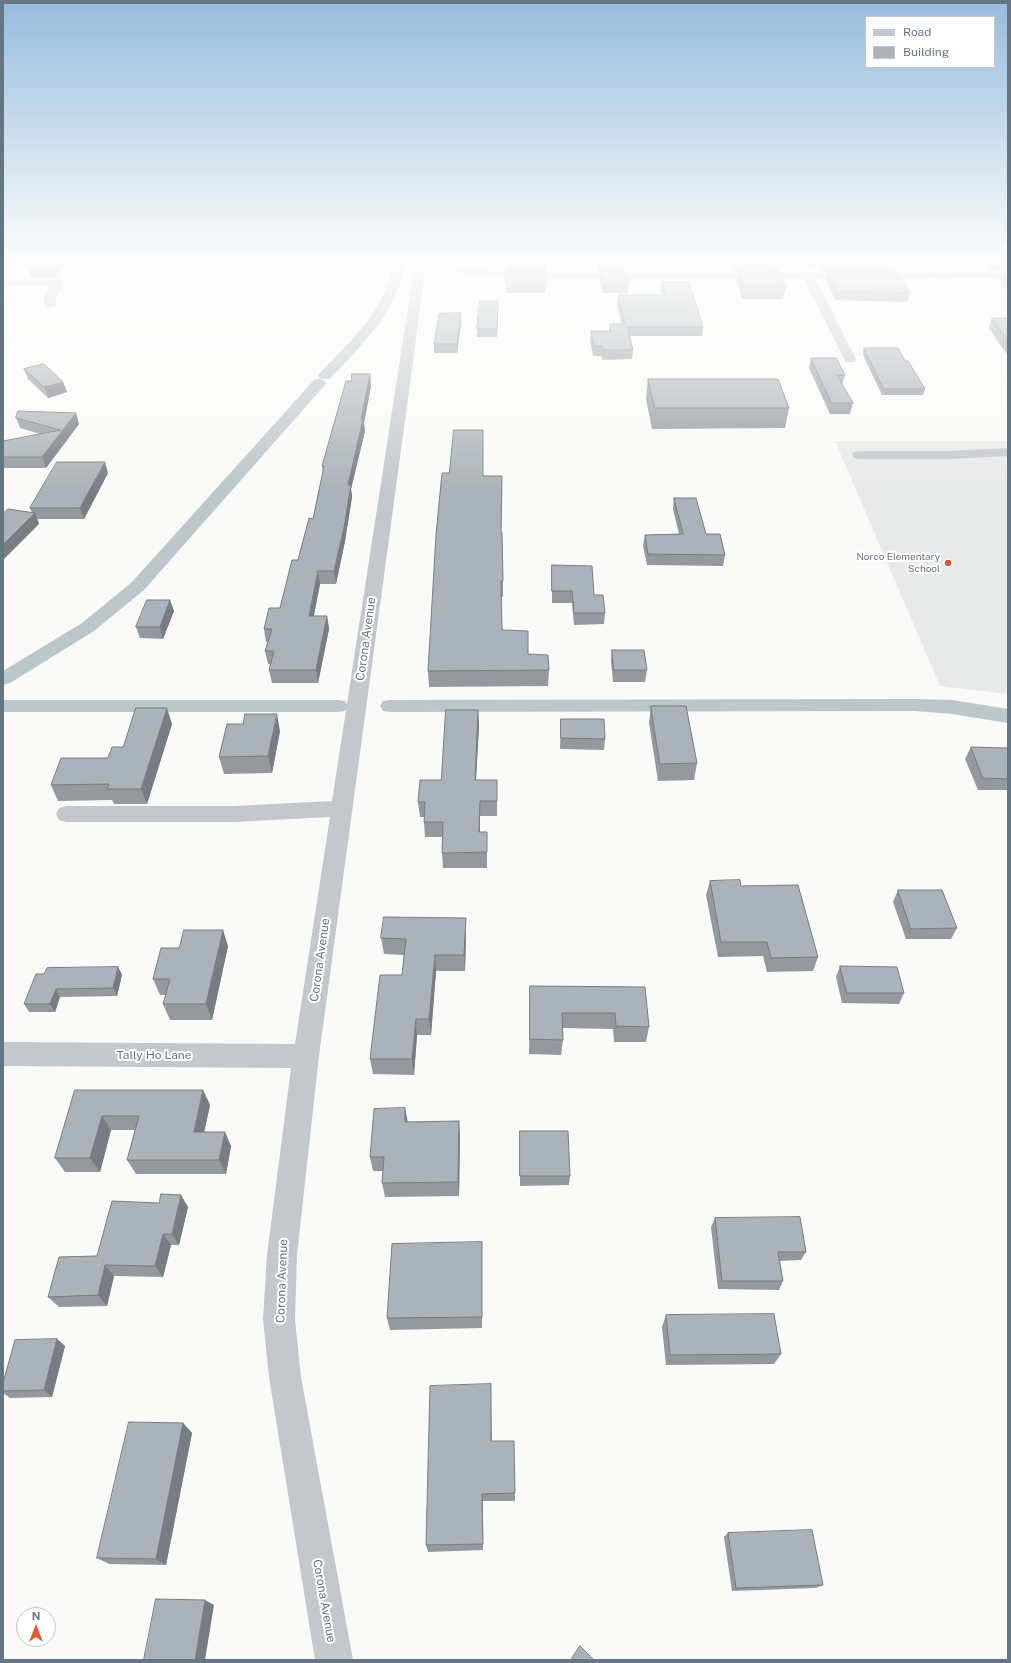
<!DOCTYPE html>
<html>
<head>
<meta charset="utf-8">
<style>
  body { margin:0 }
  #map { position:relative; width:1011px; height:1663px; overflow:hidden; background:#fafaf8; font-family:"Public Sans",sans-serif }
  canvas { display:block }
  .frame { position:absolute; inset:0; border:4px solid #657683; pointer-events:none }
  .legend { position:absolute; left:865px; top:16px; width:130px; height:52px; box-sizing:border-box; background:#fff; border:1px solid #c1c8cd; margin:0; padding:5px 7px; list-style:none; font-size:12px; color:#657683 }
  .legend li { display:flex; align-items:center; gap:8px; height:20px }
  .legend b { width:20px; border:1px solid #c1c8cd }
  .north { position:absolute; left:16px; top:1607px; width:40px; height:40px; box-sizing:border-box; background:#fff; border:1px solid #c1c8cd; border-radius:50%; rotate:0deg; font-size:11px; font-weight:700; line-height:16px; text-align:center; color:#657683 }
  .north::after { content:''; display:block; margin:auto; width:14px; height:18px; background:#e4572e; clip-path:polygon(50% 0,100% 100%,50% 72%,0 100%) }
</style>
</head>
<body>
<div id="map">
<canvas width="1011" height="1663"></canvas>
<div class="frame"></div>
<ul class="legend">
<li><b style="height:5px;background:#c3c8cc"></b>Road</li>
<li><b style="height:11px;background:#aab3b9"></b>Building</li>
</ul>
<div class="north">N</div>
</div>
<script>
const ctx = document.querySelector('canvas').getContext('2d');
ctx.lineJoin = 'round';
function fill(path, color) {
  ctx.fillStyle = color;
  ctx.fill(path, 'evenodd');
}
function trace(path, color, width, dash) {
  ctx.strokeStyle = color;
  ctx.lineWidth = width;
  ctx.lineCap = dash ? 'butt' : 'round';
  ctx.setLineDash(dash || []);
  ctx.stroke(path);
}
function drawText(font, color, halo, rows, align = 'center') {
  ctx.font = font + ' "Public Sans",sans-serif';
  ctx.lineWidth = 4;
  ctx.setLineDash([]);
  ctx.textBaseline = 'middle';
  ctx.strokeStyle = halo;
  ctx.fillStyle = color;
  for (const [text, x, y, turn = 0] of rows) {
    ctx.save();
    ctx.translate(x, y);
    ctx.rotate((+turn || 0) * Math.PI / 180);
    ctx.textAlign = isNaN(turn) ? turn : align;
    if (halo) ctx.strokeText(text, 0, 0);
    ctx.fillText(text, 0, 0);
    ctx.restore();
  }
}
fill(new Path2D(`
  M835,441H1008V694L940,686Z`), '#e8e9e9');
fill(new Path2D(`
  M399,261L405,264C396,314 363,343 330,379H320L318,376L320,373C353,338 384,313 393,264Z
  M319,379L324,380L326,383L324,386L144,590L94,631L10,683L3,685V671L82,623L132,582L314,380Z
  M915,699L952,700L1008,709V723L952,714L915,711L390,712L383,711L380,706L383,701L390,700Z
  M3,700H338L345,701L348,706L345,711L338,712H3Z`), '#bbc7cb');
fill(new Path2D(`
  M410,259H430L463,268L527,273L1008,272V278L815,279L856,359L855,362H845L844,359L804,279H527L463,274L426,265L319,1056L297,1255L295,1319L301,1377L353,1660H315L269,1377L263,1319L267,1255L291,1068L3,1066V1042L295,1044L330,817L234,822H67L59,820L56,814L59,808L67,806H234L332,801L415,262Z
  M58,279L62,280L64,282L56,298V304L54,307H46C41,299 47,292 50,286H3V280Z
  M1008,448V456L949,459H859L854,458L852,455L854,452L859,451H949Z`), '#c3c8cc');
fill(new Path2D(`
  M37,259H67L54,278H30L28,271Z
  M507,259H545V293H506Z
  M597,259H636L635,264H624V271L629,283L628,293H602L600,280V271H598Z
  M729,259H771L773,263L772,268L786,286L783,299H742L736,280L737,271H733Z
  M794,259H889L891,262L889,271H821L819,267H809L807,264H796Z
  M983,259H1008V290L999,280L1001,271H1003H992Z
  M827,272L910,293L907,302L835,300L826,280Z
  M662,282L703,327L702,336H630L633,350L632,359L602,360L601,356H593L590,340L591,331H609L610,324H622L617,305L618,295H662L661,291Z
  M498,309L497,337H477V329Z
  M992,318H1008V353H1006L989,328Z
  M461,323L457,353H434V344Z
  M864,348L905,361L925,389L923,395H882L863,355Z
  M811,358L845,375L842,385L853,403L850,414H830L809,368Z
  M24,369L63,382L67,392L48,398L28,379Z
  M370,374L371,386L364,423L365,431L351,489L352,497L345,541L336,584H320L314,616H327L329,629L318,683H272L269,670L270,664H268L265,651L268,642H266L264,629L280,608L313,519L323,472L322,466L351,381Z
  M648,379L789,408L785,428L652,429L646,399Z
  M16,418L79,424L46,468H3V441L40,434L20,428Z
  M108,473L84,519H37L39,524L32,513L30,508Z
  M484,476L502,491L501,532L503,581V597H501L502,630L528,654L549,670L548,686L429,687L428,671Z
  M674,498L706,534L725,555L723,566L647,565L643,546L645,535L679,534L673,509Z
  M552,565L594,595L605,613L604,624L574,625L572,603H552Z
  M170,600L174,611L163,639L140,638L136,627Z
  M612,650L647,670L645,682H613L611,661Z
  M651,706L697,763L694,780L658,781L649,723Z
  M478,710L479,726L476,780H497V816H480V832H487V868H443L442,853V837H425L424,822V817H420L418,802L441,780Z
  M561,719L605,739L604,750L560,749Z
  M172,724L147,804H114L112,800L58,801L51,785L108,758Z
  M280,731L272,773L224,774L219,757Z
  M971,747L1008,749V790H978L965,759Z
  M710,881L741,886L818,957L813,971L767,972L763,956L718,957L706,895Z
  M898,890L957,928L951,939H906L893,902Z
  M466,935L465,971H436L431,1035H417L414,1075L373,1074L370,1059L402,975L404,955L384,954L381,938Z
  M228,946L212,1020H170L163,1004L166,995H160L153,979L179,948Z
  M840,966L904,993L899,1004L842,1003L836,977Z
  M118,967L122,975L117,996L60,997L55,1012H29L24,1004L44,974Z
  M530,986L645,987L649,1027L646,1042H614L613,1029L562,1028L563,1040L561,1055L529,1054Z
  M75,1090H203L210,1105L204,1132L231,1146L226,1174H136L127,1160L135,1130H111L100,1172H65L55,1158Z
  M408,1122L460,1135L459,1196L385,1197L382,1183L383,1171H373L370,1157Z
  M520,1131L570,1176L569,1185L520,1186Z
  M159,1203L188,1207L179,1245H171L163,1277L114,1276L107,1306L59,1307L48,1297Z
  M715,1218L806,1252L801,1260L780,1261L783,1281L779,1290L718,1289L711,1227Z
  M482,1255V1328L390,1330L387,1318Z
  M666,1315L781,1354L774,1364L666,1365L662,1327Z
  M57,1339L65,1346L52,1397L10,1398L3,1393V1383Z
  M491,1394L492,1441L515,1493V1501H483V1550L428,1552L426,1545Z
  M183,1423L192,1433L166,1565L109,1564L97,1558Z
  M728,1533L823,1585L816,1588L732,1591L724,1537Z`), '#929a9f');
fill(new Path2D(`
  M60,259H67L54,278L52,270Z
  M498,301V309L497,337V329Z
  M461,313V323L457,353V344Z
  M370,374L371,386L364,423L365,431L351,489L352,497L345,541L336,584L334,571L348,485Z
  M63,382L67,392L48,398L44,387Z
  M76,413L79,424L46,468L42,457Z
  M105,462L108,473L84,519L80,508Z
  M35,513L39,524L3,560V545Z
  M318,571L320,584L311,629L309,616Z
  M170,600L174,611L163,639L160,627Z
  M327,616L329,629L318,683L316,670Z
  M167,708L172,724L147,804L141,789Z
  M478,710L479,726L475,796V780Z
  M277,714L280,731L272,773L268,756Z
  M480,801V848L479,832Z
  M466,918V935L465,971L464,955Z
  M223,930L228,946L212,1020L206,1004Z
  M435,955L436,971L431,1035L429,1019Z
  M118,967L122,975L117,996L113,988Z
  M56,989L60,997L55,1012L50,1004Z
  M416,1019L417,1035L414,1075L412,1059Z
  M203,1090L210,1105L201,1147L194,1132Z
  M405,1108L408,1123L405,1122Z
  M102,1116L111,1130L100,1172L90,1158Z
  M459,1121L460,1135L459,1196L458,1182Z
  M225,1132L231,1146L226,1174L219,1160Z
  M181,1195L188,1207L179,1245L172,1234Z
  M163,1234L171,1245L163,1277L155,1266Z
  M105,1265L114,1276L107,1306L98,1295Z
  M57,1339L65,1346L52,1397L44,1390Z
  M183,1423L192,1433L166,1565L156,1559Z
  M482,1494L483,1501V1550V1544Z
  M205,1600L214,1605L205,1660H195Z`), '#777d82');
const building = new Path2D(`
  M37,259H60L52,270L28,271Z
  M507,259H545V262L507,261Z
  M598,259H623L624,263H599Z
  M732,259H771L773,263H734Z
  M822,259H889L891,262H823Z
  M992,259H1008V262H994Z
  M738,268H778L786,286H744Z
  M506,270L546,271V284L506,283Z
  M601,271H626L629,283H602Z
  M897,271L910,293L837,291L827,272Z
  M1001,271H1008V278Z
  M662,282H689L703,327H627L633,350H603L602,346H594L591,331H611L610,324H625L618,295H666Z
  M480,301H498L497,329H477Z
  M461,313L457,344H434L439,314Z
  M992,318H1008V341Z
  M864,348H898L905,361H908L925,389H884Z
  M811,358H836L845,375H837L853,403H832Z
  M44,364L63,382L44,387L24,369Z
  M352,374H370L361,419H363L348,485H351L344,528L334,571H318L309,616H327L316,670H269L274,651H265L272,629H264L269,608H280L292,560H298L309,518L313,519L324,466H322L346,381H351Z
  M648,379H778L789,408H655Z
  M18,411L76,413L42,457H3V441L61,430L16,418Z
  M454,430H483V476H502L501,532H502L503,581H501L502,630L528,631V654L548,655L549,670L428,671L436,535L442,473H449Z
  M57,462H105L80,508H30Z
  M674,498H696L706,534H720L725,555L648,554L645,535L683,534Z
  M8,509L35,513L3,545V514Z
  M552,565L592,566L594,595H603L605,613H574L572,591H552Z
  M147,600H170L160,627H136Z
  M612,650H644L647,670H614Z
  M651,706H686L697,763L660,764Z
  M136,708H167L141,789H107L109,784L51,785L61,758H108L112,747H123Z
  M446,710H478L475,780H497V801H480L479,832H487V852L442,853L443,822H424L425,802H418L420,780H441Z
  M245,714H277L268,756L219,757L227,724H243Z
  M561,719H604L605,739L561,738Z
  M971,747L1008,748V779L983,778Z
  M740,880L741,886L798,885L818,957L771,958L767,942H721L710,881Z
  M898,890H942L957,928L911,929Z
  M384,917L466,918L464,955H435L429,1019H416L412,1059H370L380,975H402L406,939L381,938Z
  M184,930H223L206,1004H163L170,979H153L161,948H179Z
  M840,966L897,967L904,993H847Z
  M118,967L113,988L56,989L50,1004H24L36,974H44L47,968Z
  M530,986L645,987L649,1027L616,1026L615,1013H562L563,1040L530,1039Z
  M75,1090H203L194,1132H225L219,1160H127L139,1116H102L90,1158H55Z
  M405,1108V1122L459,1121L458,1182L382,1183L384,1157H370L374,1109Z
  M520,1131H568L570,1176H520Z
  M161,1194L181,1195L172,1234H163L155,1266L105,1265L98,1295L48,1297L59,1257L97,1256L112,1201L159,1203Z
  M800,1217L806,1252H778L783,1281H722L715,1218Z
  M482,1242V1317L387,1318L392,1244Z
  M774,1314L781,1354L670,1355L666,1315Z
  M57,1339L44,1390L3,1391V1383L15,1340Z
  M491,1384V1441H514L515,1493L482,1494L483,1544L426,1545L430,1386Z
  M129,1422L183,1423L156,1559L97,1558Z
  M812,1530L823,1585L736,1588L728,1533Z
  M156,1599L205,1600L195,1660H144Z
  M580,1646L594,1660H571Z`);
fill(building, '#aab3b9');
trace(building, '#777d82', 1);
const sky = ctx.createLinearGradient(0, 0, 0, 492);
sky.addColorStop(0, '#96bcdc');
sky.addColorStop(0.53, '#fdfdfc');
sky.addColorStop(1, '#fdfdfc00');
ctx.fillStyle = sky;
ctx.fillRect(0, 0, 1011, 492);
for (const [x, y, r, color] of [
  [948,563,4,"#e4572e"]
]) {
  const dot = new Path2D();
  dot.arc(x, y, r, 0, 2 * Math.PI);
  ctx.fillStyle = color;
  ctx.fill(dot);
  trace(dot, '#fff', 1.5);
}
drawText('10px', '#657683', '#fff', [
  ["Norco Elementary",940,557],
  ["School",940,569]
], 'right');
drawText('12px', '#657683', '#fff', [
  ["Corona Avenue",366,639,-82],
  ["Corona Avenue",320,960,-82],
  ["Tally Ho Lane",154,1055],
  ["Corona Avenue",282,1281,-88],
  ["Corona Avenue",324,1601,80]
]);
</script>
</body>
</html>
